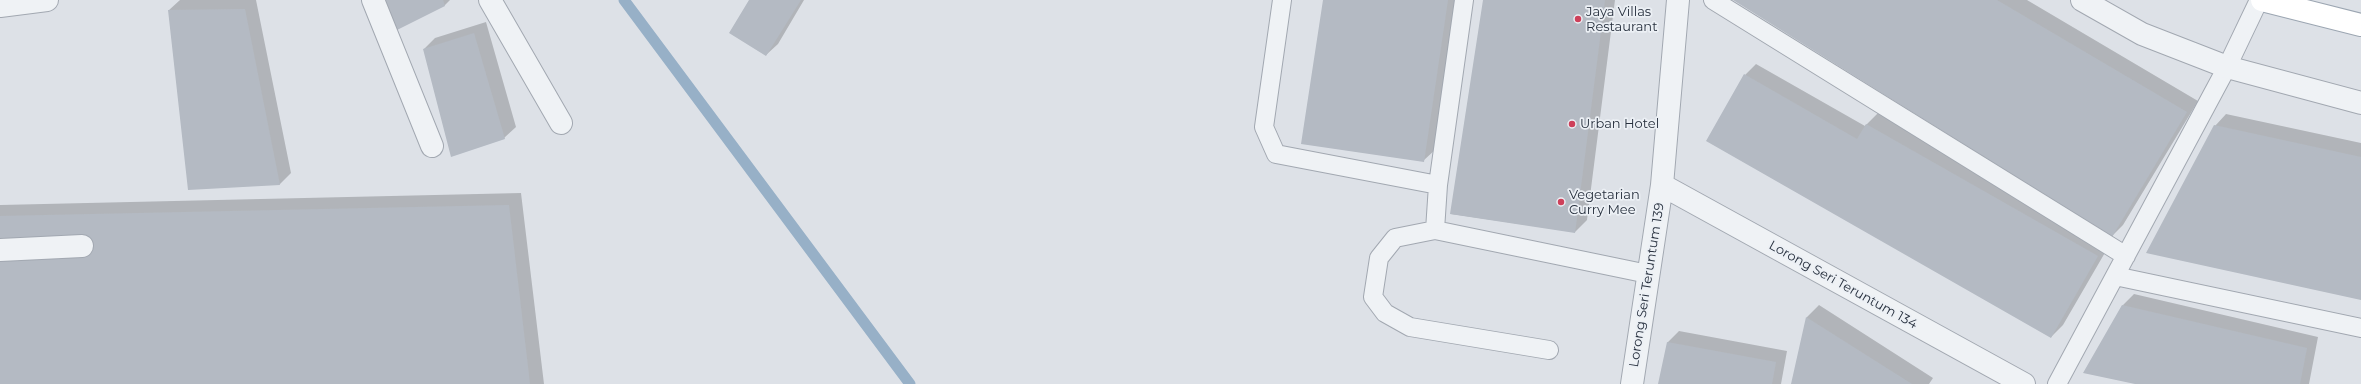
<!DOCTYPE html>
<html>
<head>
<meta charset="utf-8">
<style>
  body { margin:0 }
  canvas { display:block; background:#dde1e7 }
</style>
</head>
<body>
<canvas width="2361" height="384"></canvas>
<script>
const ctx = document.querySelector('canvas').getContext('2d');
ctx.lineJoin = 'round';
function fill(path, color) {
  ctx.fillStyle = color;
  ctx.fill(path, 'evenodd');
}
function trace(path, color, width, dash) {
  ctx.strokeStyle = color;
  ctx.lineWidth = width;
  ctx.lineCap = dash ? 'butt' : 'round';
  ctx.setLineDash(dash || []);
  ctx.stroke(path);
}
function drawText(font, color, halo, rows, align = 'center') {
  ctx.font = font + ' Montserrat,sans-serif';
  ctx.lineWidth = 3.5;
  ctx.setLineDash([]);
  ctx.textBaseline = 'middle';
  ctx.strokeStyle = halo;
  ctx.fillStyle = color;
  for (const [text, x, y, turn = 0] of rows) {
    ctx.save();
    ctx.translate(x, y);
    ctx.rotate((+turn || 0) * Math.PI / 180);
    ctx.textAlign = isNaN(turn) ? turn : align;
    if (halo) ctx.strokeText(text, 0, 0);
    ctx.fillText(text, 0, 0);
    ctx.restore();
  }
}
fill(new Path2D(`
  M180,0H256L291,173L280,184L189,189L169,10Z
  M380,0H450L445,5L393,30Z
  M750,0H804L778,44L766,55Z
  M1324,0H1458L1436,149L1423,161Z
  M1484,0H1615L1587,220L1575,232L1451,214Z
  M1735,0H2027L2198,101L2123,225L2112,236Z
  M486,22L516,127L504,138L424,49L435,38Z
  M1756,64L1865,126L1879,112L2110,244L2063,325L2051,337L1745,75Z
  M2226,114L2361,143V299L2215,126Z
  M521,193L544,384H0V205Z
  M2134,294L2318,337L2309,384H2140L2123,305Z
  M1819,305L1933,378L1929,384H1792L1807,317Z
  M1679,331L1787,351L1781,384H1659L1668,342Z`), '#0003');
trace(new Path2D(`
  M624,0L910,384`), '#97b0c7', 11);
fill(new Path2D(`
  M379,0H443L445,6L393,32Z
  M749,0H801L766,56L729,33Z
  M1323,0H1448L1424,162L1301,144Z
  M1483,0H1605L1575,233L1450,214Z
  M1733,0H1997L2187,112L2112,237Z
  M245,9L280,185L188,190L168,10Z
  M474,33L505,139L451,157L423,49Z
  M1744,74L1857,139L1866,124L2098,256L2051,338L1706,141Z
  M2214,125L2361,157V300L2146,253Z
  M509,205L530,384H0V216Z
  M2122,305L2307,348L2300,384H2135L2083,373Z
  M1806,317L1912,384H1791Z
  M1667,342L1776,362L1772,384H1658Z`), '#b4bac3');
const lane = new Path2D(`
  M1282,0L1264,127L1276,154L1438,185
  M1464,0L1438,185L1435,230L1648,274
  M1713,0L2126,256
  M1435,230L1395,238L1379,258L1373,297L1385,313L1410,327L1549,350
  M2115,276L2361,328
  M2057,384L2227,67L2259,0`);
const street = new Path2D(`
  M373,0L432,146
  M490,0L561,123
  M2082,0L2142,34L2227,67L2361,103
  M0,6L47,0
  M1662,185L2024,384
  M0,250L82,246
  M1632,384L1662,185L1678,0`);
const primary = new Path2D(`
  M2262,0L2361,25`);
trace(lane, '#a2a8b1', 20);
trace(street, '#a2a8b1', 24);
trace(primary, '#9ca6b2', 24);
trace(lane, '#eff2f5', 18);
trace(street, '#eff2f5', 22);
trace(primary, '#fff', 22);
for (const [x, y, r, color] of [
  [1578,19,4,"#ce405a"],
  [1572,124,4,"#ce405a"],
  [1561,202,4,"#ce405a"]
]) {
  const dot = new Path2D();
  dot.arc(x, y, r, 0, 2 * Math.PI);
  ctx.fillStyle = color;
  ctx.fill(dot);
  trace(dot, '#ecf0f5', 1.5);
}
drawText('13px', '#262f3d', '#ecf0f5', [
  ["Jaya Villas",1586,12],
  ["Restaurant",1586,27],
  ["Urban Hotel",1580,124],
  ["Vegetarian",1569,195],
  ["Curry Mee",1569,210]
], 'left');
drawText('13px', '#262f3d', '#ecf0f5', [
  ["Lorong Seri Teruntum 139",1647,285,-81],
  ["Lorong Seri Teruntum 134",1843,285,29]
]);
</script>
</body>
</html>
